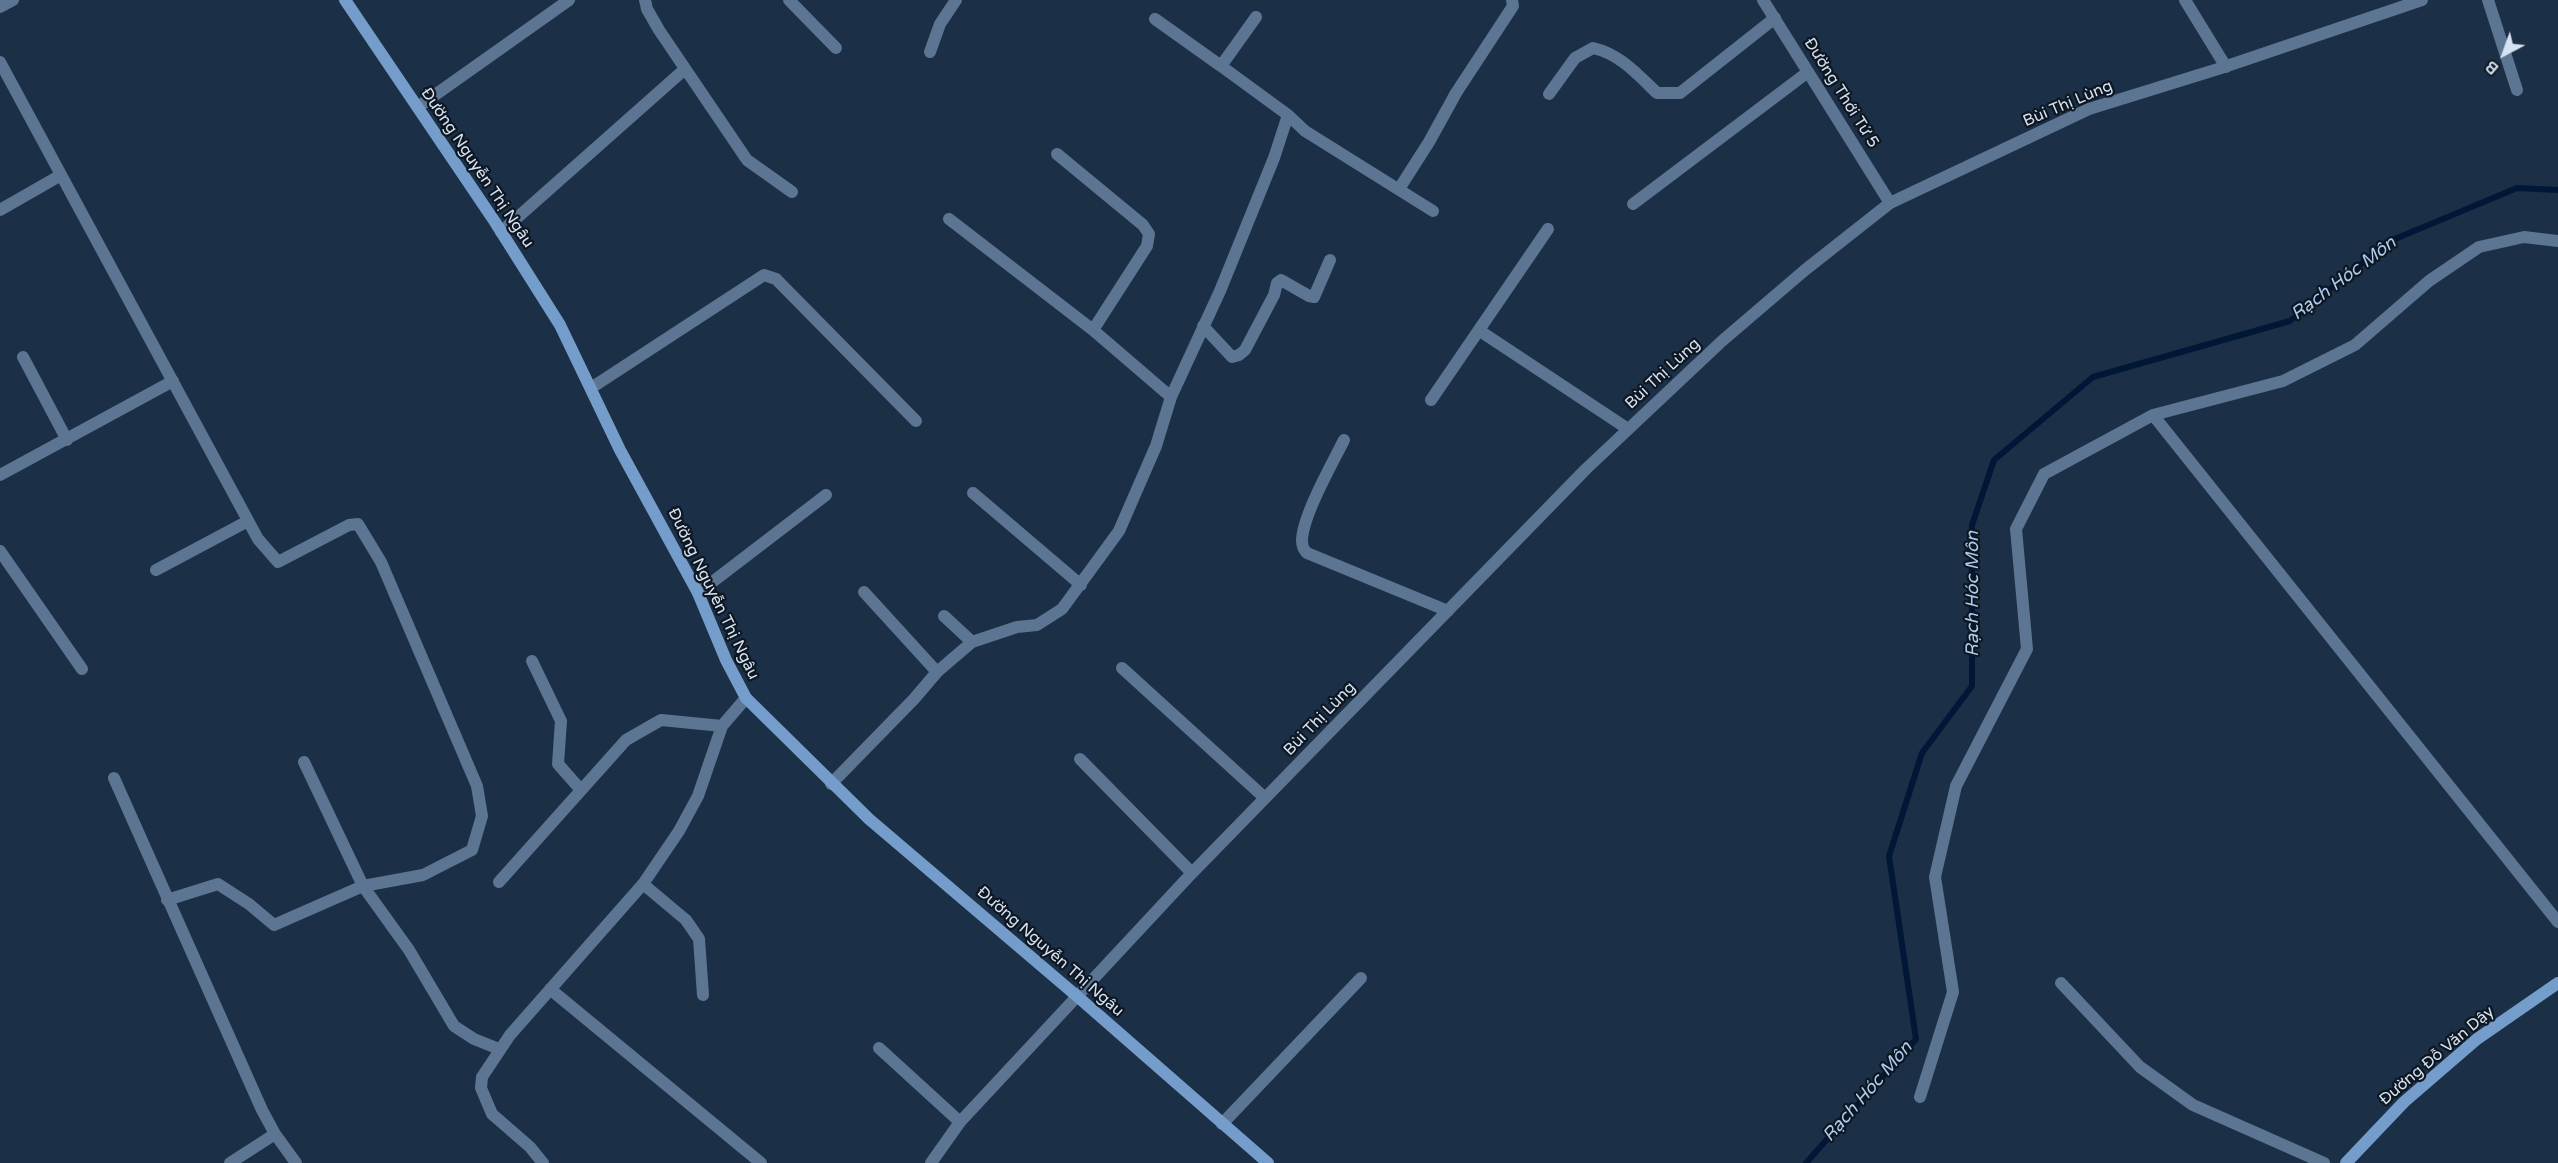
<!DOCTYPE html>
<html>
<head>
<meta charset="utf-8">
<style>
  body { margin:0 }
  #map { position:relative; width:2558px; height:1163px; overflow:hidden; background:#1b2f46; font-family:"Varela Round",sans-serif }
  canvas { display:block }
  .north { position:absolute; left:2474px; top:24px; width:60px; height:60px; -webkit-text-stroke:4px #0e1721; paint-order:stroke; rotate:221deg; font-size:16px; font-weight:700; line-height:24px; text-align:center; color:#d5e2f1 }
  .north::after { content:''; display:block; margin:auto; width:21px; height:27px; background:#d5e2f1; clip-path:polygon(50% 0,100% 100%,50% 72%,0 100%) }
</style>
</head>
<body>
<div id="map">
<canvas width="2558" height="1163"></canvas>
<div class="north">B</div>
</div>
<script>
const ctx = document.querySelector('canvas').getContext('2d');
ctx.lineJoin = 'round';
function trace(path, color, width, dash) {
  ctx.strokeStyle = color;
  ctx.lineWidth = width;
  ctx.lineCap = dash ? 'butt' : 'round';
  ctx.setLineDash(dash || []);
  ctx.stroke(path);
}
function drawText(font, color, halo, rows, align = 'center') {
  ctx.font = font + ' "Varela Round",sans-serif';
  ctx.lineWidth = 4.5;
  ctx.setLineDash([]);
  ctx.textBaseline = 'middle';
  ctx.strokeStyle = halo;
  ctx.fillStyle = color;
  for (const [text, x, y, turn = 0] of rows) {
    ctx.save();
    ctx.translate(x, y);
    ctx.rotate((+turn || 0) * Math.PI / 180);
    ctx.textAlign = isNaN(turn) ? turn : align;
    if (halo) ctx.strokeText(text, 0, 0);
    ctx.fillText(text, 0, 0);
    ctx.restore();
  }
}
trace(new Path2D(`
  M1806,1163L1916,1039L1889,856L1922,753L1972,686V525L1994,460L2093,377L2290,321L2390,241L2517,188L2558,190`), '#001738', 6);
trace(new Path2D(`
  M2488,0L2517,90
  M1549,94L1575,58L1593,48C1620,54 1637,74 1657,93H1680L1775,18`), '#5c7592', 12);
trace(new Path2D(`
  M645,0L647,9L659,30L747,160L792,192
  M789,0L836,48
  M1763,0L1890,203
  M2185,0L2226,67
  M0,7L13,0
  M1155,19L1221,66
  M930,52L940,24L956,0
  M0,62L258,539L278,562L349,525L358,524L381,562L477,786L482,816L472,850L423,875L363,886L274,925L249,904L218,884L167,900
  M418,107L569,0
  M1288,115L1305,131L1433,211
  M1057,154L1143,225L1149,234L1147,246L1093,330
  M1399,189L1429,142L1456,93L1513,6L1512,0
  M1633,204L1808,72
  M0,210L61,175
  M949,219L1093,330L1171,397
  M501,232L685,69
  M1203,326L1232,357L1239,355L1245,350L1274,295L1277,283L1281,280L1309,296L1314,297L1330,260
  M1480,331L1628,429
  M23,357L67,440
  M591,388L764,275L776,279L916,421
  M1431,400L1548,229
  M2153,415L2558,922
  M1344,440C1332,464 1303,515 1302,540C1302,546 1303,549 1307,553L1448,611
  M0,475L173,381
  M973,493L1081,585
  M0,551L82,669
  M156,570L248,521
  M864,592L937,672
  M698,593L826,495
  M944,616L972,642
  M532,661L561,721L558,764L581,790
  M1122,668L1265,798
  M1080,759L1192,873
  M304,762L363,886L409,950L454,1026L474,1039L499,1049
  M114,778L262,1110L275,1134L230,1163
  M831,784L914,699L937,672L972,642L1017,627L1037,625L1062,609L1119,531L1156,446L1171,397L1220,291L1274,158L1288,115L1221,66L1256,17
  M499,882L626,740L661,720L722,726
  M643,884L686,920L699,939L703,995
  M2061,983L2140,1067L2193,1105L2324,1163
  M550,989L761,1163
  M879,1048L960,1122
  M1920,1097L1953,992L1935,877L1956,786L2027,649L2016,529L2044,474L2153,415L2283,381L2355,345L2429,281L2479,247L2524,237L2558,241
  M1222,1124L1361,978
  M275,1134L296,1163
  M543,1163L530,1147L492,1114L481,1088L482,1077L510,1035L643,884L679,831L698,796L722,726L746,698
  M931,1163L960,1122L1192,873L1586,469L1722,341L1805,270L1890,203L2089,109L2218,69L2422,0`), '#5c7592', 12);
trace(new Path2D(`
  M345,0L495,222L560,325L620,450L698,593L726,660L746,698L869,819L1078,997L1268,1163
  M2346,1163L2404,1102L2477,1039L2558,983`), '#749dcb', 12);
drawText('16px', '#d5e2f1', '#0e1721', [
  ["Đường Thới Tứ 5",1841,93,58],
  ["Bùi Thị Lùng",2068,104,-23],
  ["Đường Nguyễn Thị Ngâu",477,168,56],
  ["Bùi Thị Lùng",1663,374,-43],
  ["Đường Nguyễn Thị Ngâu",713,594,64],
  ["Bùi Thị Lùng",1320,719,-46],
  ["Đường Nguyễn Thị Ngâu",1050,952,41],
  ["Đường Đỗ Văn Dậy",2437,1056,-40]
]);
drawText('italic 18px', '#adccf0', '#0e1721', [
  ["Rạch Hóc Môn",2344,279,-37],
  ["Rạch Hóc Môn",1973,594,-90],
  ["Rạch Hóc Môn",1868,1092,-49]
]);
</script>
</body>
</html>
